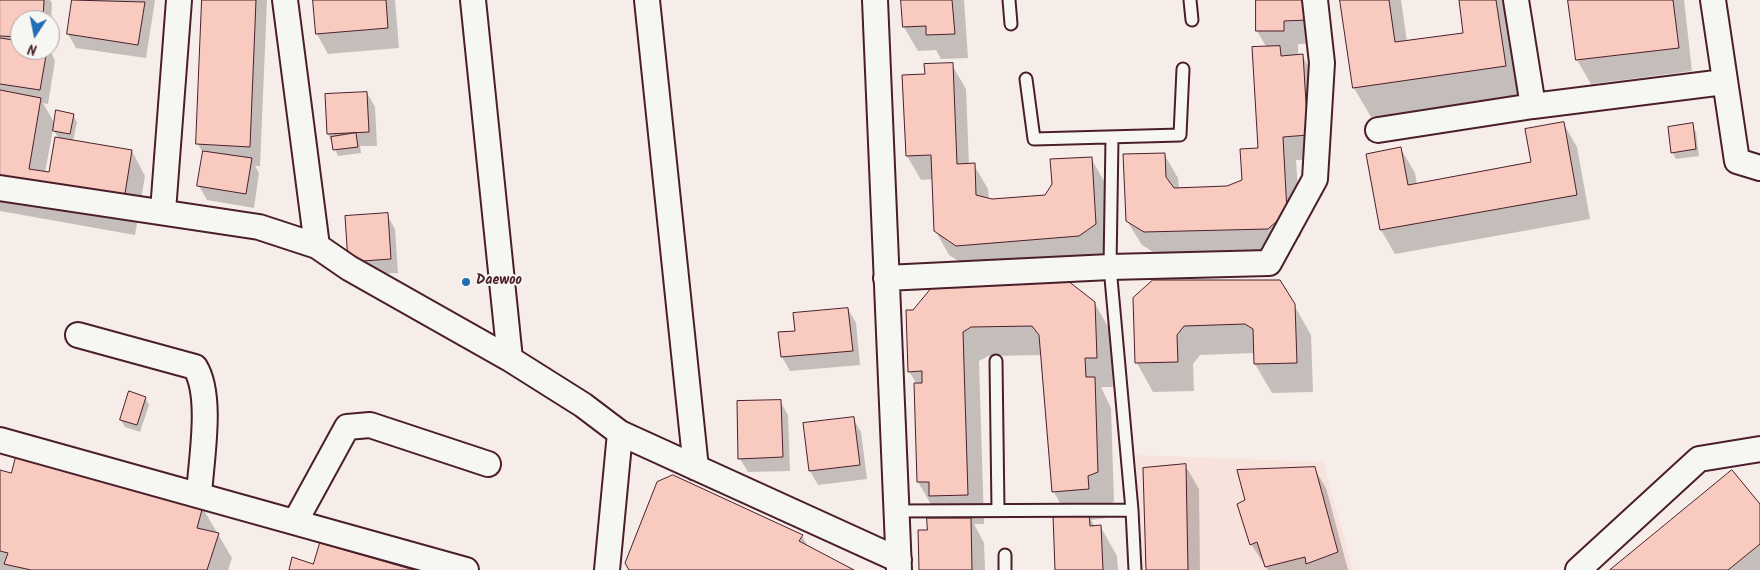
<!DOCTYPE html>
<html>
<head>
<meta charset="utf-8">
<style>
  body { margin:0 }
  #map { position:relative; width:1760px; height:570px; overflow:hidden; background:#f7ede8; font-family:Kalam,sans-serif }
  canvas { display:block }
  .north { position:absolute; left:10px; top:10px; width:50px; height:50px; box-sizing:border-box; background:#f6f6f2; border:1px solid #b1a0a2; border-radius:50%; rotate:191deg; font-size:14px; font-weight:700; line-height:20px; text-align:center; color:#4a1f2b }
  .north::after { content:''; display:block; margin:auto; width:18px; height:22px; background:#1f6fb2; clip-path:polygon(50% 0,100% 100%,50% 72%,0 100%) }
</style>
</head>
<body>
<div id="map">
<canvas width="1760" height="570"></canvas>
<div class="north">N</div>
</div>
<script>
const ctx = document.querySelector('canvas').getContext('2d');
ctx.lineJoin = 'round';
function fill(path, color) {
  ctx.fillStyle = color;
  ctx.fill(path, 'evenodd');
}
function trace(path, color, width, dash) {
  ctx.strokeStyle = color;
  ctx.lineWidth = width;
  ctx.lineCap = dash ? 'butt' : 'round';
  ctx.setLineDash(dash || []);
  ctx.stroke(path);
}
function drawText(font, color, halo, rows, align = 'center') {
  ctx.font = font + ' Kalam,sans-serif';
  ctx.lineWidth = 4;
  ctx.setLineDash([]);
  ctx.textBaseline = 'middle';
  ctx.strokeStyle = halo;
  ctx.fillStyle = color;
  for (const [text, x, y, turn = 0] of rows) {
    ctx.save();
    ctx.translate(x, y);
    ctx.rotate((+turn || 0) * Math.PI / 180);
    ctx.textAlign = isNaN(turn) ? turn : align;
    if (halo) ctx.strokeText(text, 0, 0);
    ctx.fillText(text, 0, 0);
    ctx.restore();
  }
}
fill(new Path2D(`
  M1136,455L1323,462L1353,570H1142Z`), '#f8e2dc');
fill(new Path2D(`
  M0,0H50L52,3L50,47V20H20V50H50L55,61L48,104L43,103L55,124L73,115L77,122L73,141L132,151L145,176L135,235L0,211ZM53,129L59,139L50,174L45,173Z
  M73,0H155L146,58L76,48L68,34Z
  M203,0H267L260,166H255L259,173L254,208L207,200L199,186L204,155L198,144Z
  M314,0H395L399,48L328,54L317,34Z
  M903,0H964L968,58L941,59L936,50L918,51L904,27Z
  M1257,0H1319L1320,44H1298V56L1302,55L1316,80L1321,159L1296,160L1301,236L1282,252L1159,256L1142,245L1127,221L1164,154L1178,178L1179,189L1227,188L1243,181L1260,149L1267,48L1257,31Z
  M1341,0H1401L1407,42L1465,34L1460,0H1508L1522,96L1371,117L1354,88Z
  M1570,0H1684L1692,71L1591,84L1577,60Z
  M952,65L966,89L969,165H974L988,189L989,200L1045,196L1053,185L1091,158L1105,183L1109,248L1093,260L971,269L949,255L935,230L933,179L921,180L907,156L926,76Z
  M367,93L375,107L377,146H360L361,153L338,156L328,134Z
  M1563,123L1577,147L1590,219L1395,254L1381,230L1367,155L1401,149L1415,173L1417,184L1533,163Z
  M1692,125L1696,132L1699,156L1676,159L1672,152Z
  M387,215L395,229L398,273L357,275L349,261Z
  M1134,299L1294,305L1311,335L1313,392L1272,393L1255,364V353L1200,355L1193,364L1194,391L1153,392L1137,363Z
  M1094,302L1111,332L1113,387H1101L1111,408L1114,502L1104,505L1106,518L1091,520L1095,527L1100,526L1117,556L1118,570H1056L1067,516L1054,492L1042,355L988,356L979,361L984,524H974L984,543L985,570H920L944,519L939,511H935L918,482L917,385L909,371L908,311Z
  M848,309L856,323L860,365L790,371L782,357L780,333L796,332Z
  M145,398L149,405L140,432L125,427L121,420Z
  M780,401L788,415L790,471L748,472L740,459Z
  M853,418L861,432L867,479L818,485L810,471Z
  M1185,465L1199,489L1200,570H1148Z
  M1314,468L1326,488L1348,570H1268L1251,544Z
  M0,471L202,507L232,558L228,570H0Z
  M1760,506V570H1612Z
  M802,536L809,548L851,570H631Z`), '#0003');
const building = new Path2D(`
  M0,0H44L43,20H20V37L0,36Z
  M72,0L145,2L138,45L67,34Z
  M202,0H256L250,147L196,144Z
  M313,0H386L388,28L316,34Z
  M901,0H952L955,34L926,35V26L903,27Z
  M1256,0H1306L1307,20L1284,21V31H1256Z
  M1340,0H1389L1395,42L1463,33L1459,0H1496L1506,66L1353,88Z
  M1568,0H1673L1679,48L1576,60Z
  M0,38L20,41V50H47L40,90L0,84Z
  M1280,46L1281,56L1303,54L1308,135L1283,137L1287,212L1268,229L1144,232L1126,221L1123,154L1165,153L1166,177L1174,188L1227,186L1242,180L1240,149L1258,148L1252,47Z
  M953,63L957,164L975,163L976,195L992,199L1045,195L1052,184L1050,159L1092,157L1096,224L1079,236L956,246L934,231L931,155L906,156L902,75L925,74L924,64Z
  M0,90L41,98L29,169L49,172L55,137L132,150L122,212L0,190Z
  M367,92L369,132L327,134L325,94Z
  M56,110L74,114L70,134L53,131Z
  M1564,122L1577,195L1380,230L1366,154L1401,147L1408,185L1531,162L1525,129Z
  M1693,123L1696,149L1671,153L1668,127Z
  M356,133L358,147L333,150L331,137Z
  M203,151L252,158L246,194L197,186Z
  M388,213L391,259L348,262L345,216Z
  M1063,277L1095,302L1097,358H1085L1086,377H1095L1098,472L1088,476L1089,489L1052,492L1039,335L1032,326L971,327L963,332L968,495L929,496V482H917L914,383H922V371L908,372L906,310H913L937,281Z
  M1153,280H1280L1295,304L1297,363L1254,364L1253,329L1245,324L1184,326L1177,335L1178,362L1135,363L1133,298Z
  M848,308L853,351L781,357L778,332L795,331L793,313Z
  M129,391L146,397L137,425L120,420Z
  M781,400L783,457L738,459L737,401Z
  M854,417L860,465L809,471L803,423Z
  M17,453L203,506L197,528L219,533L207,570H31L4,564L8,553L0,551V470L11,473Z
  M1186,464L1188,570H1146L1143,468Z
  M1315,467L1338,552L1306,564L1305,557L1265,567L1257,542L1250,545L1237,504L1245,500L1237,470Z
  M1732,470L1760,504V544L1728,570H1610Z
  M673,475L803,535L799,541L854,570H629L625,563L657,482Z
  M1089,513L1090,526L1101,525L1103,570H1055L1053,515Z
  M927,518H971L972,570H919L918,530H927Z
  M320,543L414,570H289L292,557L313,564Z`);
fill(building, '#f9cabf');
trace(building, '#4a1f2b', 1);
const lane = new Path2D(`
  M1009,0L1011,24
  M1190,0L1192,20
  M1026,79L1034,139L1180,135L1183,69
  M1112,138L1110,267L1132,510L1135,570
  M996,361L998,510
  M897,511L1132,510
  M1005,555V570`);
const street = new Path2D(`
  M285,0L317,246
  M473,0L510,359
  M647,0L696,468
  M875,0L899,570
  M1516,0L1533,106
  M1713,0L1737,161L1760,168
  M1378,130L1533,106L1724,82
  M0,188L259,227L317,246L349,268L510,359L583,405L620,433L899,560
  M163,211L179,0
  M886,278L1110,267L1269,263L1315,179L1322,63L1315,0
  M78,335L195,367C213,396 201,460 199,495
  M0,440L466,570
  M295,522L347,427L370,425L488,464
  M607,570L620,433
  M1578,570L1699,459L1760,449`);
trace(lane, '#4a1f2b', 15);
trace(street, '#4a1f2b', 28);
trace(lane, '#f6f6f2', 11);
trace(street, '#f6f6f2', 24);
for (const [x, y, r, color] of [
  [466,282,5,"#1f6fb2"]
]) {
  const dot = new Path2D();
  dot.arc(x, y, r, 0, 2 * Math.PI);
  ctx.fillStyle = color;
  ctx.fill(dot);
  trace(dot, '#f6f6f2', 2);
}
drawText('bold 14px', '#4a1f2b', '#f6f6f2', [
  ["Daewoo",476,282]
], 'left');
</script>
</body>
</html>
